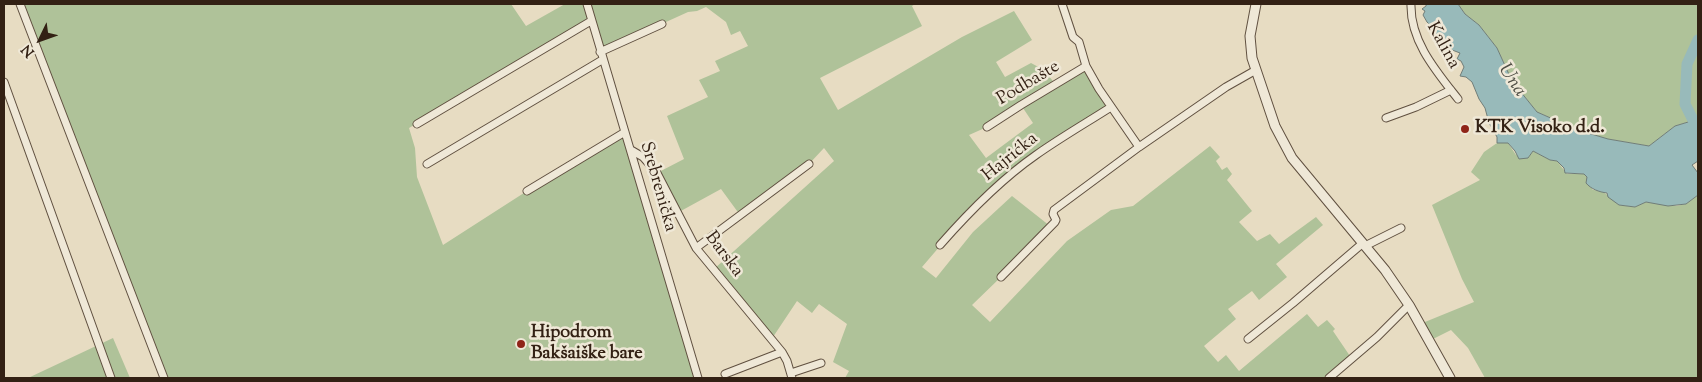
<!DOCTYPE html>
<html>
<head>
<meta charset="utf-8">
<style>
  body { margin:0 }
  #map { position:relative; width:1702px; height:382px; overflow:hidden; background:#e7dcc2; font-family:"Sorts Mill Goudy",serif }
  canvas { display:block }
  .frame { position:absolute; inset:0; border:5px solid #332114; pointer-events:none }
  .north { position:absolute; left:15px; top:15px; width:50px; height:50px; -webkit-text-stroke:4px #efe8d7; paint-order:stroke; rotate:228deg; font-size:14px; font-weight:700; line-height:20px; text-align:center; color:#332114 }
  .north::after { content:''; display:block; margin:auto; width:18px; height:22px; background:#332114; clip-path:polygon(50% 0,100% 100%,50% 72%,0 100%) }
</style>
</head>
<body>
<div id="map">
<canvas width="1702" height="382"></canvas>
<div class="frame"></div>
<div class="north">N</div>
</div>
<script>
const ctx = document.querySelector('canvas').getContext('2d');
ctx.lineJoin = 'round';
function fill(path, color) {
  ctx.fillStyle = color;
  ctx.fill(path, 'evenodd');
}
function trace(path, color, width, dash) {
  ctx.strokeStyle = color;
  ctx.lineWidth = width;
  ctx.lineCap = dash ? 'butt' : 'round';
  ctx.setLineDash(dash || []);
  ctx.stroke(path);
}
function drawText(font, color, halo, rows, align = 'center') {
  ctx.font = font + ' "Sorts Mill Goudy",serif';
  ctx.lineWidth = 5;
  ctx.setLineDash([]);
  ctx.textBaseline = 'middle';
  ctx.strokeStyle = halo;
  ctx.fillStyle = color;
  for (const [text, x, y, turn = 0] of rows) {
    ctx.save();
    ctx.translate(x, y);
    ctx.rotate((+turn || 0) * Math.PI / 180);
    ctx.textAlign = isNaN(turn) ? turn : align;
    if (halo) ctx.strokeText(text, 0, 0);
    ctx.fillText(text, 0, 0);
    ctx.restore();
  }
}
fill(new Path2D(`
  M20,4H511L526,26L565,4H915L912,6L922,26L820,78L838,110L962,37L1014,11L1032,40L996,62L1005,77L1031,63L1044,70L1056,85L1086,66L1111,107L1049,146L971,210L922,267L936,278L973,232L1012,196L1050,226L1001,277L972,305L990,322L1067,241L1111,210L1133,206L1210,146L1220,157L1216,161L1222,170L1227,167L1232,174L1227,180L1252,211L1239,222L1257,241L1270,234L1279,244L1316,217L1323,225L1276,264L1287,277L1259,300L1252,291L1228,309L1236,319L1204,346L1218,362L1226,355L1239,371L1307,314L1318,327L1327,320L1335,329L1333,331L1352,359L1329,378H845L849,371L833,362L847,324L819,304L812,313L797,301L771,340L714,269L834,161L824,148L809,164L740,215L721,189L679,212L657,173L684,159L667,116L708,97L699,80L720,71L715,61L748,46L740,31L731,35L726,22L706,7L697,11L688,12L600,52L591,21L409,128L415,148L417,177L443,245L527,191L625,132L698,378H163ZM1021,105L1033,123L986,158L969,135L987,127Z
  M1458,4H1698V119L1675,126L1649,146L1608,139L1579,130L1537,112L1512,81L1497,48L1479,25L1465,14Z
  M1497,143H1508L1516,155L1528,158L1533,151L1550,160L1557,161L1567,174H1584L1587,177V181L1593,190C1605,190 1611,198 1619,205L1635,207L1646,202L1676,206L1686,204L1698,195V378H1485L1468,348L1451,330L1429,341L1420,324L1474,302L1462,279L1432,205L1480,180L1471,172L1484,152Z
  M113,338L130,378H28Z`), '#afc299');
const water = new Path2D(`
  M1425,4H1458L1465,14L1479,25L1497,48L1512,81L1537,112L1578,130L1608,139L1649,146L1675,126L1698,119V161L1692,165L1698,173V195L1686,204L1668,206L1646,202L1635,207L1619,205L1608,197L1607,193C1599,192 1591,189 1586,183L1587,177L1584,174L1565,173L1564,168L1557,161L1550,160L1533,151L1528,158L1519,159L1515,151L1508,143H1497V137L1489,123L1485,108L1479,99L1472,82L1466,77L1460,76L1464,67L1461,61L1457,59L1460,53L1447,48L1439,38L1432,34V27L1427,22L1423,15L1425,11L1422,9L1426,6Z`);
fill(water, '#98baba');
trace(water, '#707d78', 1);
trace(new Path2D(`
  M1698,40L1687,64L1685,104L1698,130`), '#98baba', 11);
const minor = new Path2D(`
  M20,4L164,378
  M587,4L698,378
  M1062,4L1073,37L1079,42L1086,66L1099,89L1139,147L1226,87L1256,70
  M1411,4C1410,41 1436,71 1458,99
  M600,52L662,24
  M4,82L111,378
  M1386,118L1416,107L1451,90
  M417,124L591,21
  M987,127L1021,105L1086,66
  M631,150L643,157L657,173L696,248L782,352L787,361L792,378
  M427,164L602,60
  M527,191L625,132
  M940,245C969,212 1000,180 1036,155C1060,138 1086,123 1111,107
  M1365,246L1401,228
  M696,248L809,164
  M1001,277L1055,222L1056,220L1053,214L1054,210L1139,147
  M1248,339L1293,303L1363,243
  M791,373L821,363
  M725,374L782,352
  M1329,378L1377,337L1409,305`);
const tertiary = new Path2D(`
  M1256,4L1250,36L1252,58L1275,126L1292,158L1385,270L1409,305L1450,378`);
trace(minor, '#605040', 9);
trace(tertiary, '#605040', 11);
trace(minor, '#efe8d7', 7);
trace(tertiary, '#efe8d7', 9);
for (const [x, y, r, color] of [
  [1465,129,5,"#8f2418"],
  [521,344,5,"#8f2418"]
]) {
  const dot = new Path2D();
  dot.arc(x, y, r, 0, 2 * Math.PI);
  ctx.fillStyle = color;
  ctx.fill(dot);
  trace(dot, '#efe8d7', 2);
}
drawText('18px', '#332114', '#efe8d7', [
  ["Kalina",1442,46,61],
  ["Podbašte",1029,84,-31],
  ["Hajrićka",1011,158,-39],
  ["Srebrenička",657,187,74],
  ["Barska",723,255,53]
]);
drawText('bold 18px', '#332114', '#efe8d7', [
  ["KTK Visoko d.d.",1475,129],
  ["Hipodrom",531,334],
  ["Bakšaiške bare",531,355]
], 'left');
drawText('italic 19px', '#514f46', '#efe8d7', [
  ["Una",1511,81,57]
]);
</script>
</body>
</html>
